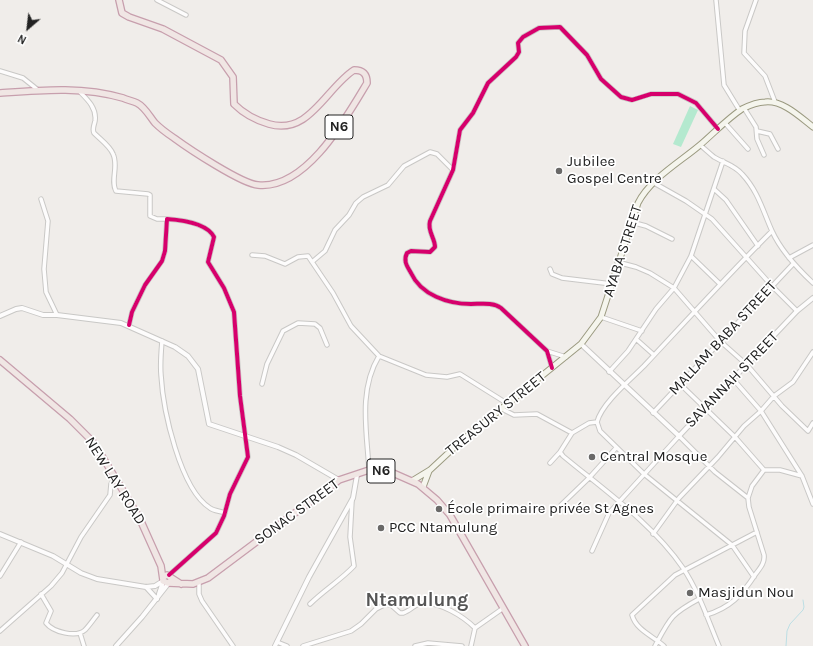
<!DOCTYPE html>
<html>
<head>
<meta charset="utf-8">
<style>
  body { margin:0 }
  #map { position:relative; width:813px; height:646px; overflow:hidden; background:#f0edea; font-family:Karla,sans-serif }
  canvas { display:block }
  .north { position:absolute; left:8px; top:8px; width:40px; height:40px; -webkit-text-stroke:3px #fff; paint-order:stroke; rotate:208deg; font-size:11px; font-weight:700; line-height:16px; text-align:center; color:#222 }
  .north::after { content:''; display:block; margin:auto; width:14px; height:18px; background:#222; clip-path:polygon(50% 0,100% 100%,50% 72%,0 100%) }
</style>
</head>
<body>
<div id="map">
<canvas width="813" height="646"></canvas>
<div class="north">N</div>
</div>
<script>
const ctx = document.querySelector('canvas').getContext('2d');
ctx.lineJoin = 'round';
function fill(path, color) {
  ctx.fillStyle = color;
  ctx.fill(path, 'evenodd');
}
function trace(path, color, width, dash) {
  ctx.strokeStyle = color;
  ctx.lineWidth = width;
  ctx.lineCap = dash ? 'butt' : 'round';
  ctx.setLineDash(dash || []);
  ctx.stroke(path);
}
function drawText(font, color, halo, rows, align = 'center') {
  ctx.font = font + ' Karla,sans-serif';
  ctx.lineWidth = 3.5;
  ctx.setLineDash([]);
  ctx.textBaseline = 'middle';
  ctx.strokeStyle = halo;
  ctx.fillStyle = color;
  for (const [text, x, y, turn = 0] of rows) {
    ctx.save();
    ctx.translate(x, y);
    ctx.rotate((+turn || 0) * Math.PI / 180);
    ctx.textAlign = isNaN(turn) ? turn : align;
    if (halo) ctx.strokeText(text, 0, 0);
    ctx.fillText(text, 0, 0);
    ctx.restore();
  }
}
fill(new Path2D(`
  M690,106L698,110L681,147L673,144Z`), '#b4e9cf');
trace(new Path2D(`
  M786,646L787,631L790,624L803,610L804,607L803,600`), '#bcdee4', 1);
const minor = new Path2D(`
  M157,0L186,15
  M716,0L724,85L740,111
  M756,0L745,31L744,53L765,76L775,102
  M0,71L23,78L38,90
  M79,91C87,99 97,108 95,121C94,126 92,129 94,133C101,140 110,146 113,154C119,166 110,181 116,191L148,194L150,195V216L157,219H167
  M744,108L756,127L757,139L764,155
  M725,123L748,149
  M757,131L770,134L778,149
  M700,145C705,149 709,153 714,157C724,163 734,165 742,174C758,191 763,211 772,231C781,251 797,268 813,283
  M654,183L686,201L712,219L772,286L797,311
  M714,189L726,200L758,246
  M41,199L48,221L44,269L46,292L57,315
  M631,222L646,226L672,239
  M252,255L265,256L285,264L298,257L308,256L333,293L351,326L379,356L426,375L447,377L460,374L508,404
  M691,256L720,284
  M789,258L813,245
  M312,262L325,251L335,230L349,215L356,203L363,197L388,185L404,166L430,152L437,154L453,170
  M617,262L636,267L650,273L674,288L720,341L747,365L782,406L808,431L813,423
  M550,269L552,274L562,278L612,284
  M601,317L642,331
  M129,325L132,312L145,285L162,261L165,251L167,219C181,220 207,223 214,237L208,262L224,288L234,312L240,396L248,457L230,494L224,516L216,533L169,575
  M636,339L654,355
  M162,341C161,353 160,364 161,375C163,410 180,489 210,508C214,511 220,511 225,513
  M547,351L566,357
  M813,352L793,382L774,396L761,411L802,476L813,504
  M552,368L547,351L501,308C493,302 481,304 471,304C448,304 421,295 411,273C407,266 403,261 407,253L411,251L430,252L435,247C435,238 427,231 430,221L453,170L460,130L473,113L488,83L516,57L519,52L518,43L523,37L539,28L560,27L587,55L601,79L621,97L632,100L651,94H678L696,103L718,129
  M609,372L628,351L656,309L674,288L691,256L723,161
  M262,384L267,364L283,331L298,323L315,324L320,328L327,345
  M680,384L735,437L764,470
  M502,409L514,415L537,414L572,433L589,423L597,422
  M653,413L793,264
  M572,433L560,452L563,456C604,490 653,524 683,568C699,592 708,620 719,646
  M550,463L560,452
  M369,470C367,432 358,391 379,356
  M561,505L589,478L616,448
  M653,534L679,498L718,457L744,426L761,411L733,379
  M592,551L609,513L679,436L715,472L748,498
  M0,576L21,542
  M754,577L732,545L644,474L600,431L597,422C602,403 630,380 644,366C686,321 728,275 772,231
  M199,582V594L202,601L233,646
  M41,594L51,611L46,623C53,632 76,638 85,630C89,626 93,620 97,615
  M310,604C324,590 341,580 354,566L350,537L352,501
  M706,615C730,608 742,595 755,575C760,568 765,563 764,555L749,507L748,498L752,486L764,470H780L802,476
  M475,628L502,609
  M0,631L51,586L62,573L81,537L110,495L111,484L115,478
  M80,633L84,646
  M277,642L287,646
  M303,646L351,631L361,624L376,609L386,604L391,605L400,613H403C410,611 415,604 422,603C440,602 463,616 475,628L471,646
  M415,646L428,643L462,646
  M655,646C670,618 671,614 699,599
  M664,646C653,636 636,630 632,615L675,575L757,532`);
const tertiary = new Path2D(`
  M0,316L16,309L22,308L43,315H57L121,323L175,347L188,356L198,369L209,424L278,447L296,455L339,480
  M581,344L679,436L797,311L813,298
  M0,534L53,556L81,573L97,579L146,587L155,586L163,581
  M146,587L157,599
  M159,594L163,582
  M116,646L142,617L168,584
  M275,646L309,577L353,498L357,475`);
const secondary = new Path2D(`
  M412,481L430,470L459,443L581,344L601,317L638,203C650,179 680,162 700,145C714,133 727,119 742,109C748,106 758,102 765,102C783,100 800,117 813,127
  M423,487L429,471`);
const trunk = new Path2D(`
  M0,93C41,90 83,86 123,98C127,100 133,101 137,103C145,107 150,117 155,123C161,129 168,134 174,138C189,149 242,184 258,185C306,190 346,118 367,83C367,74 363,70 354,70C326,88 309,136 269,124C255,120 244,114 234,104L233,77L221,60L163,29L129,17L122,13L119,0
  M0,360L70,419L94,443L139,517L161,566L163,580
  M171,578V581L168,583L163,581V577L167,575L181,584
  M168,583L193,584L208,578L339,480L369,470L393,473L418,484L437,500L450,515L525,646`);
trace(minor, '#c9c8c6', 5.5);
trace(tertiary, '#c9c8c6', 6);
trace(secondary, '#9b9a80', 7);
trace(trunk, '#c79fad', 8);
trace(minor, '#fdfcfc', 3.5);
trace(tertiary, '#fdfcfc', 4);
trace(secondary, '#f5f5ed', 5);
trace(trunk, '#f0e6e4', 5.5);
trace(new Path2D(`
  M129,325L132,312L145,285L162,261L165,251L167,219C181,220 207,223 214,237L208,262L224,288L234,312L240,396L248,457L230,494L224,516L216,533L169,575
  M552,368L547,351L501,308C493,302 481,304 471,304C448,304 421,295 411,273C407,266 403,261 407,253L411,251L430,252L435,247C435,238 427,231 430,221L453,170L460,130L473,113L488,83L516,57L519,52L518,43L523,37L539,28L560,27L587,55L601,79L621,97L632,100L651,94H678L696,103L718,129`), '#d6006c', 4);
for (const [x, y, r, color] of [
  [559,171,4,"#6a6968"],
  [592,457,4,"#6a6968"],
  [439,509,4,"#6a6968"],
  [381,528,4,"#6a6968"],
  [690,593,4,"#6a6968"]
]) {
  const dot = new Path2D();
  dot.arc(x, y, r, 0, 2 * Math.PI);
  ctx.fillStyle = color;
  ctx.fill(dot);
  trace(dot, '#fff', 1.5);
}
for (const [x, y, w] of [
  [339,127,28],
  [381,471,28]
]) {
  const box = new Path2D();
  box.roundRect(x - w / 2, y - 12, w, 24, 3);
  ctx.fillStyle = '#fff';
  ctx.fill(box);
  trace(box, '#222', 1);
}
drawText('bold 14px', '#222', null, [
  ["N6",339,127],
  ["N6",381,471]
]);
drawText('15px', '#222', '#fff', [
  ["Jubilee",567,162],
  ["Gospel Centre",567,179],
  ["Central Mosque",600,457],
  ["École primaire privée St Agnes",447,509],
  ["PCC Ntamulung",389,528],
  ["Masjidun Nou",698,593]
], 'left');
drawText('15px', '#222', '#fff', [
  ["AYABA STREET",623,251,-72],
  ["MALLAM BABA STREET",723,338,-47],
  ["SAVANNAH STREET",732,380,-46],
  ["TREASURY STREET",496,414,-39],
  ["NEW LAY ROAD",115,481,58],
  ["SONAC STREET",297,512,-36]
]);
drawText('bold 19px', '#555', '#fff', [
  ["Ntamulung",417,601]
]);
</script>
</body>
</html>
